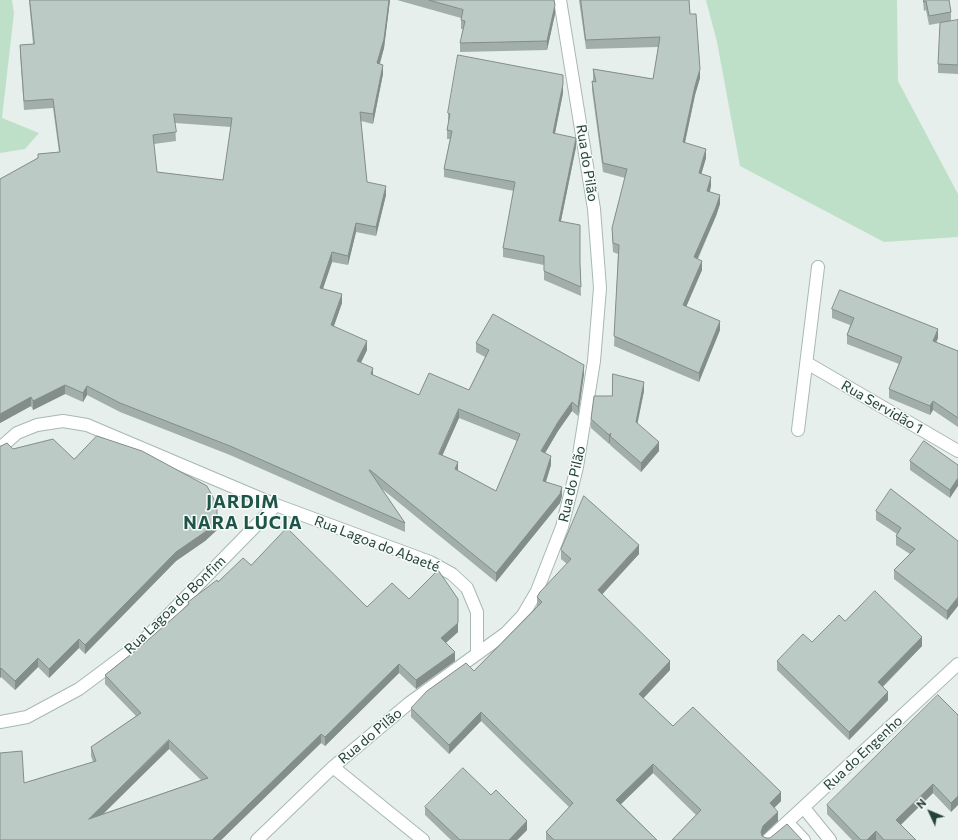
<!DOCTYPE html>
<html>
<head>
<meta charset="utf-8">
<style>
  body { margin:0 }
  #map { position:relative; width:958px; height:840px; overflow:hidden; background:#e6efeb; font-family:Commissioner,sans-serif }
  canvas { display:block }
  .north { position:absolute; left:910px; top:792px; width:40px; height:40px; -webkit-text-stroke:3px #f7fbf9; paint-order:stroke; rotate:314deg; font-size:11px; font-weight:700; line-height:16px; text-align:center; color:#24423a }
  .north::after { content:''; display:block; margin:auto; width:14px; height:18px; background:#24423a; clip-path:polygon(50% 0,100% 100%,50% 72%,0 100%) }
</style>
</head>
<body>
<div id="map">
<canvas width="958" height="840"></canvas>
<div class="north">N</div>
</div>
<script>
const ctx = document.querySelector('canvas').getContext('2d');
ctx.lineJoin = 'round';
function fill(path, color) {
  ctx.fillStyle = color;
  ctx.fill(path, 'evenodd');
}
function trace(path, color, width, dash) {
  ctx.strokeStyle = color;
  ctx.lineWidth = width;
  ctx.lineCap = dash ? 'butt' : 'round';
  ctx.setLineDash(dash || []);
  ctx.stroke(path);
}
function drawText(font, color, halo, rows, align = 'center') {
  ctx.font = font + ' Commissioner,sans-serif';
  ctx.lineWidth = 3;
  ctx.setLineDash([]);
  ctx.textBaseline = 'middle';
  ctx.strokeStyle = halo;
  ctx.fillStyle = color;
  for (const [text, x, y, turn = 0] of rows) {
    ctx.save();
    ctx.translate(x, y);
    ctx.rotate((+turn || 0) * Math.PI / 180);
    ctx.textAlign = isNaN(turn) ? turn : align;
    if (halo) ctx.strokeText(text, 0, 0);
    ctx.fillText(text, 0, 0);
    ctx.restore();
  }
}
fill(new Path2D(`
  M0,0H12L14,13L2,118L39,133L25,149L0,153Z
  M706,0H897L898,81L958,194V237L884,242L740,166L717,42Z`), '#bfe0c8');
const service = new Path2D(`
  M804,808L830,840
  M788,823L804,840`);
const minor = new Path2D(`
  M807,363L958,451
  M798,430L818,267
  M0,448L17,433L37,425L63,421L87,425L276,505L430,562L452,574L467,588L477,612V653
  M0,722L27,717L79,689L142,642L276,505
  M333,767L423,840
  M257,840L333,767L408,704L506,633L523,615L537,591L562,527L577,467L594,361L600,288L594,209L560,0
  M768,840L958,664`);
trace(service, '#a8b8b2', 14);
trace(minor, '#a8b8b2', 14);
trace(service, '#fff', 12);
trace(minor, '#fff', 12);
fill(new Path2D(`
  M29,0H390L384,48L380,64L383,74L373,124L361,121L367,182L386,195L376,236L356,232L348,265L332,262L323,289L342,303L334,326L367,350L361,363L373,375L419,395L469,390L485,357L476,352V343L584,374L578,416L572,411L558,431L545,453L551,465L546,482L562,496L560,503L496,582L381,488L405,523V532L230,455L120,412L87,395L83,402L65,394L33,410L31,406L0,423V179L38,158V154L59,152L53,108L24,110L20,54V45L33,44ZM175,123L231,127L223,180L157,172L154,144L176,141ZM459,418L517,441L496,491L458,471L442,456Z
  M397,0H554L555,14L547,50L460,52V43L463,29H461V18Z
  M579,0H689L690,14L700,78L695,95L685,143L706,158L701,174L711,186L710,192L720,204L716,216L698,259L702,270L686,307L720,330L699,382L614,346L618,254L613,252L612,237V228L625,178L603,172L592,90V81H593V69L653,79L658,47L586,49Z
  M923,0H949L951,12V21L929,25L926,10L924,11Z
  M958,20V74L938,73V64Z
  M563,93L555,134L576,147L561,221L580,265L581,296L544,280V265L503,257V248L514,191L444,177V169L450,139H447V130L449,122H448V113Z
  M832,309L938,338L936,342L958,351V427L933,410L930,415L889,398V389L899,364L847,344V335L850,325L832,318Z
  M644,391L637,423L659,451L641,472L610,445V443L609,444L591,428V419L612,396Z
  M13,449L74,459L217,514V530L205,541L176,561L85,654L79,648L49,678L38,667L15,690L1,677L0,678Z
  M910,461L958,465L950,498L910,470Z
  M876,511L958,541L947,620L894,579V570L910,554L896,545V536L897,534L876,520Z
  M561,550L639,554L602,594L670,670L643,698L673,726L781,801L774,808L778,821L763,835L762,836L766,838L802,840H672L696,815L653,773L621,804L657,840H546V832L569,807L481,721L449,754L411,717V708L474,671L537,606V597L567,564L561,559Z
  M251,565L367,607L409,599L458,632L446,643L455,661L416,689L399,673L325,746L321,743L221,840H0L24,783L93,762L91,756V747L136,716L105,684V675L140,647L188,605V602L218,582ZM169,749L201,780L102,814Z
  M845,621L922,646L883,687L888,700L849,740L777,670V661L812,642Z
  M958,715L951,812L933,793L901,825L916,840H852L827,814V805Z
  M491,795L527,830L517,840H451L425,815V807Z`), '#a1aea9');
fill(new Path2D(`
  M389,0H390L384,48L377,72V63Z
  M555,5V14L547,50V41Z
  M383,65V74L373,124V114Z
  M700,69V78L695,95L683,151V142L695,86Z
  M563,84V93L553,142V133Z
  M576,138V147L559,230V221Z
  M706,149V158L699,182V173Z
  M711,177V186L707,200V191Z
  M386,186V195L376,236V227Z
  M720,195V204L716,216L694,266V257Z
  M356,223V232L348,265V256Z
  M332,252V262L320,297V288Z
  M702,261V270L683,314V305Z
  M342,294V303L331,334V325Z
  M720,321V330L699,382V373Z
  M938,329V338L933,350V341Z
  M367,341V350L357,370V361Z
  M584,365V374L578,416V407Z
  M373,368V377L371,374Z
  M644,382V391L636,431V422Z
  M65,385V394L33,410V401Z
  M87,386V395L83,402V393Z
  M31,397V406L0,423V414Z
  M933,401V410L930,415V406Z
  M572,402V411L558,431L541,460V451L558,422Z
  M459,409V418L439,463V454Z
  M611,433L610,436V443L609,444V435Z
  M659,442V451L641,472V463Z
  M551,456V465L543,490V481Z
  M458,462V471L455,469Z
  M958,478V486L950,498V490Z
  M562,487V496L560,503L496,582V573Z
  M217,505V530L205,541L176,561L85,654V645Z
  M639,545V554L598,599V590Z
  M958,597V606L947,620V611Z
  M458,623V632L441,647V638Z
  M922,637V646L878,691V682Z
  M79,639V648L49,678V669Z
  M455,652V661L416,689V680Z
  M38,658V667L15,690V681Z
  M670,661V670L639,703V694Z
  M399,664V673L325,746V737Z
  M1,668V677L0,678V669Z
  M888,692V700L849,740V732Z
  M481,712V721L449,754V745Z
  M321,734V743L221,840H212Z
  M169,740V749L89,828V819Z
  M653,764V773L616,809V800Z
  M933,784V793L896,829V820Z
  M781,792V801L770,812V803Z
  M958,796V805L951,812V803Z
  M778,812V821L763,835L761,840V832L763,826Z
  M527,821V830L517,840H509Z
  M876,831V840H867Z`), '#838d89');
const building = new Path2D(`
  M30,0H389L384,39L377,63L383,65L373,114L360,112L367,182L386,186L376,227L356,223L348,256L332,252L320,288L342,294L331,325L367,341L357,361L373,368L371,374L419,395L429,373L469,390L489,350L476,343L493,314L584,365L578,407L572,402L558,422L541,451L551,456L543,481L562,487L560,494L496,573L370,470H369L405,523L230,446L120,403L87,386L83,393L65,385L33,401L31,397L0,414V179L38,158V154L60,152L53,99L24,101L20,45L34,44ZM174,114L232,118L223,180L157,172L153,135L176,132ZM459,409L520,434L496,491L455,469L458,462L439,454Z
  M429,0H554L555,5L547,41L460,43L465,21L461,20L463,10Z
  M581,0H689L690,14H696L700,69L695,86L683,142L706,149L699,173L711,177L707,191L720,195L716,207L694,257L702,261L683,305L720,321L699,373L614,336L619,245L613,243L612,228L627,169L603,163L592,81L596,82L593,69L653,79L660,37L586,40Z
  M924,0H949L951,12L929,16L926,1L924,2Z
  M958,20V65L938,64L940,23Z
  M458,55L563,75V84L553,133L576,138L559,221L580,225V263L581,287L544,271V256L503,248L515,182L444,169L452,131L447,130L450,114L448,113Z
  M840,290L938,329L933,341L958,351V418L933,401L930,406L889,389L902,357L847,335L854,318L832,309Z
  M613,374L644,382L636,422L659,442L641,463L610,436L611,433L609,435L591,419L594,396H612Z
  M97,436L142,451L207,486L217,505V521L205,532L176,552L85,645L79,639L49,669L38,658L15,681L1,668L0,669V446H1L7,443L13,449L53,439L74,459Z
  M924,441L958,465V478L950,490L910,461Z
  M891,489L958,541V597L947,611L894,570L915,549L896,536L901,528L876,511Z
  M584,496L639,545L598,590L670,661L639,694L673,726L693,707L781,792L770,803L778,812L763,826L761,832L762,836L766,838H770L787,824L802,840H672L701,810L653,764L616,800L657,840H554L546,832L573,803L481,712L449,745L411,708L427,691L466,663L474,671L542,602L537,597L540,592L571,559L561,550Z
  M287,528L367,607L392,583L409,599L438,570L458,599V623L441,638L455,652L416,680L399,664L325,737L321,734L212,840H0V753L22,751L24,783L96,761L91,747L141,713L105,675L140,647L189,604L188,602L217,580L218,582L243,558L251,565ZM169,740L208,778L89,819Z
  M875,591L922,637L878,682L888,692L849,732L777,661L803,634L812,642L839,615L845,621Z
  M938,695L958,715V796L951,803L933,784L896,820L916,840H884L876,831L867,840H861L827,805Z
  M463,768L491,795L496,790L527,821L509,840H460L425,807Z`);
fill(building, '#bbcac4');
trace(building, '#838d89', 1);
drawText('14px', '#24423a', '#f7fbf9', [
  ["Rua do Pilão",587,163,81],
  ["Rua Servidão 1",882,407,30],
  ["Rua do Pilão",572,484,-77],
  ["Rua Lagoa do Abaeté",377,544,21],
  ["Rua Lagoa do Bonfim",175,605,-44],
  ["Rua do Pilão",370,736,-40],
  ["Rua do Engenho",863,753,-43]
]);
ctx.letterSpacing = '1px';
drawText('bold 18px', '#1f5548', '#f7fbf9', [
  ["JARDIM",243,502],
  ["NARA LÚCIA",243,523]
]);
ctx.letterSpacing = '0px';
</script>
</body>
</html>
